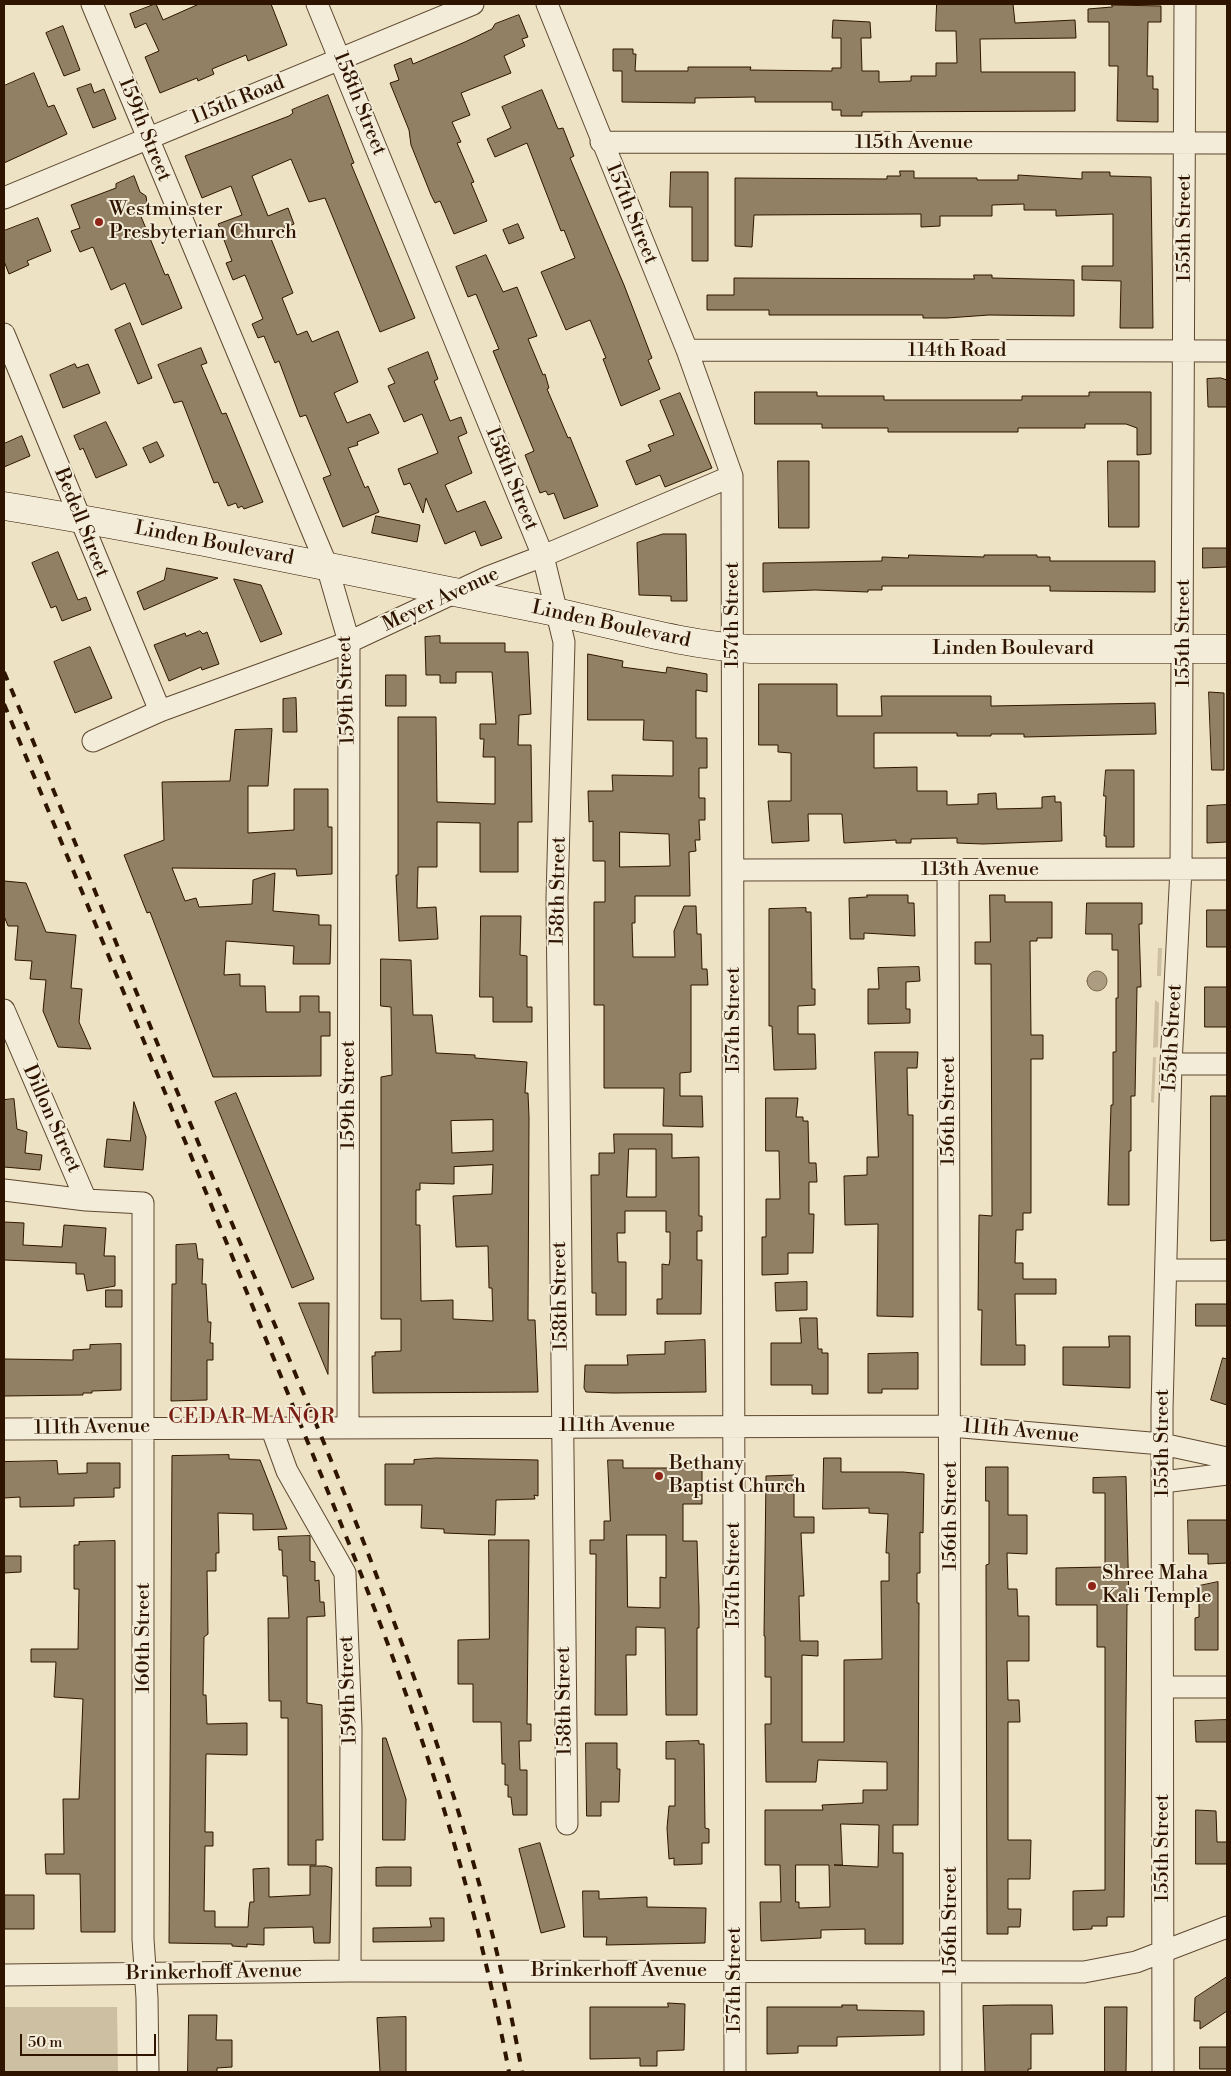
<!DOCTYPE html>
<html>
<head>
<meta charset="utf-8">
<style>
  body { margin:0 }
  #map { position:relative; width:1231px; height:2076px; overflow:hidden; background:#ede2c3; font-family:"Libre Bodoni",serif }
  canvas { display:block }
  .frame { position:absolute; inset:0; border:5px solid #2f1500; pointer-events:none }
  .scale { position:absolute; left:20px; top:2034px; width:136px; height:22px; box-sizing:border-box; border:2px solid #2f1500; border-top:0; padding-left:6px; font-size:15px; line-height:18px; white-space:nowrap; color:#2f1500; -webkit-text-stroke:4px #f3ecd8; paint-order:stroke }
</style>
</head>
<body>
<div id="map">
<canvas width="1231" height="2076"></canvas>
<div class="frame"></div>
<div class="scale">50 m</div>
</div>
<script>
const ctx = document.querySelector('canvas').getContext('2d');
ctx.lineJoin = 'round';
function fill(path, color) {
  ctx.fillStyle = color;
  ctx.fill(path, 'evenodd');
}
function trace(path, color, width, dash) {
  ctx.strokeStyle = color;
  ctx.lineWidth = width;
  ctx.lineCap = dash ? 'butt' : 'round';
  ctx.setLineDash(dash || []);
  ctx.stroke(path);
}
function drawText(font, color, halo, rows, align = 'center') {
  ctx.font = font + ' "Libre Bodoni",serif';
  ctx.lineWidth = 4;
  ctx.setLineDash([]);
  ctx.textBaseline = 'middle';
  ctx.strokeStyle = halo;
  ctx.fillStyle = color;
  for (const [text, x, y, turn = 0] of rows) {
    ctx.save();
    ctx.translate(x, y);
    ctx.rotate((+turn || 0) * Math.PI / 180);
    ctx.textAlign = isNaN(turn) ? turn : align;
    if (halo) ctx.strokeText(text, 0, 0);
    ctx.fillText(text, 0, 0);
    ctx.restore();
  }
}
fill(new Path2D(`
  M1158,948H1162L1161,976H1157Z
  M1155,1000L1159,1003L1158,1047L1153,1048Z
  M1153,1057H1156L1154,1103L1151,1102Z
  M4,2007H117L118,2072H4Z`), '#cdbfa2');
const water = new Path2D(`
  M1087 981a10 10 0 1 1 20 0a10 10 0 1 1-20 0Z`);
fill(water, '#ac9c81');
trace(water, '#7a664d', 1);
const building = new Path2D(`
  M156,4L163,20L199,4H271L287,45L248,61L246,55L212,69L214,74L198,81L197,78L160,93L145,57L159,51L146,23L135,28L130,14Z
  M937,4H1013L1015,23L1075,20L1076,38L980,39L981,72H1075V111L862,112V116H841V110H832V102H755V97L695,98V103L622,102V71H613V49H633V54H636L635,71H688V67H751L750,70L832,71V68H841V38H832L833,20L870,22L871,38H861L862,71H879V82L911,81V76H936V63H957L956,31H936Z
  M1112,5L1161,6V22H1148L1147,76H1153V89H1158V122L1117,121L1118,66H1109V22H1088V9L1112,7Z
  M519,15L528,37L522,39L525,46L504,56L511,73L461,93L470,115L452,122L461,142L457,143L474,182L471,183L487,221L454,234L440,201L435,203L431,195L411,145L409,130L390,83L399,80L394,65L411,58L413,64L465,42L492,29L495,24Z
  M63,26L80,70L64,76L46,33Z
  M34,73L48,107L54,105L67,134L4,163V86Z
  M91,84L94,93L104,89L116,119L93,128L77,89Z
  M542,90L558,129L563,128L574,156L570,158L624,285L652,358L648,360L660,389L621,406L603,359L606,358L590,320L566,330L541,272L575,258L564,230L561,231L527,143L495,157L487,139L511,128L502,107Z
  M328,95L354,163L351,164L415,318L380,332L325,198L309,202L291,159L252,176L268,216L288,208L294,224L269,234L293,293L282,298L297,335L307,331L312,342L338,331L358,382L334,393L347,423L370,414L379,433L357,442L358,445L348,448L365,488L368,486L379,512L343,527L323,478L331,475L306,415L300,417L279,361L275,363L264,336L258,338L252,324L263,319L245,275L233,280L226,263L232,261L218,224L242,215L231,186L202,198L185,156L289,116L293,113L292,110Z
  M900,171H914V178H977V180H1018V175L1082,179V172H1110V176L1151,177L1153,328H1120L1121,281L1082,280V266H1113V214L1056,216V210H1024V204L992,205V216H940V226L921,227V214L754,215L752,247L735,246V178L887,179V176H900Z
  M671,172H708V261H692V207H670Z
  M134,176L140,192L146,196L148,210L140,214L165,275L168,274L182,308L142,325L125,283L111,290L93,247L80,252L71,231L80,228L71,205L116,188V184Z
  M38,218L51,251L27,261L29,265L9,274L4,261V231Z
  M518,224L524,238L509,244L503,230Z
  M486,255L503,292L517,287L537,336L528,339L543,375L545,374L549,388L547,389L568,438L570,437L598,506L564,519L554,493L548,495L546,491L540,493L525,455L534,451L493,351L499,349L476,294L468,297L456,267Z
  M974,275H992V278L1074,280V316L989,315L947,318H923V315H769V310H707V295H734V278L974,279Z
  M130,323L152,378L138,384L115,330Z
  M201,348L207,363L201,365L222,414L226,413L263,502L244,509L242,506L238,508L236,503L228,506L218,482L214,483L182,401L174,403L158,365Z
  M428,352L438,379L434,381L450,421L461,417L467,433L458,437L472,473L445,485L457,512L485,501L502,538L481,546L475,531L445,544L426,498L423,513L410,483L404,485L398,469L438,453L422,414L404,422L388,386L395,383L388,369Z
  M75,364L77,368L88,364L100,393L63,408L50,375Z
  M1221,378L1227,380V407H1208L1207,379Z
  M755,392H817V396H884V400H1022V396H1089V392H1151V454L1137,455V428L1126,424H1085V428H1018V432H888V428H822V424H755Z
  M680,393L712,468L665,487L660,475L636,485L626,461L651,451L648,445L674,435L660,401Z
  M106,422L127,465L96,478L83,448L80,450L74,436Z
  M22,436L30,456L4,467V444Z
  M157,442L164,456L150,463L143,448Z
  M778,461H809V528H779Z
  M1108,461H1139V527H1109Z
  M376,516L420,525L417,542L372,533Z
  M663,534H686L687,601H671V596L639,595L637,543Z
  M1203,548H1227V567L1203,568Z
  M58,552L78,600L86,597L91,610L62,621L56,606L51,608L32,563Z
  M909,555L984,557V555H1037V557H1050V561H1155V592L1050,591V586H882V590H868V592L815,590L763,592V563L882,561V557L908,558Z
  M167,568L218,578L144,610L137,592L164,580Z
  M234,579L261,585L282,634L261,642Z
  M200,631L203,634L207,632L219,664L202,670L201,667L169,681L154,645L185,633L186,636Z
  M440,636V643H505V652H528L531,714L519,715L518,745H531L532,822H518V872H480V823L437,822V867H418L417,908L436,907L438,939L399,941L396,875H398V717H436L437,802L495,804V757H483L484,739H480V724H496L492,672H456V683H440V675H426L425,637Z
  M90,647L112,698L75,713L54,662Z
  M588,654L623,661L622,667L666,673L667,667L707,674V692L696,690V738H707V768H699V798H705V820H699L700,840H695L696,851L689,852L690,896H635V923H632L633,957H675L674,931L684,906H696L697,934H701L702,969H707L708,985H691V1072L680,1073V1096H702L703,1127L663,1126L664,1088H604V1005H594V902H605V861H593V821L589,822L588,791H613L612,775L673,776V741L643,740L644,720H588ZM620,832L669,834L670,866L620,867Z
  M386,675H406V706H386Z
  M759,684H837V716H882L881,696H991V706L1155,703L1156,734L1024,737V734H991V736H957V733H874V768L917,767V791H947V805L978,804V794L996,793L997,809L1042,808V797L1055,796V802H1061L1062,841L983,844L957,843V838L911,839V843H896V840L844,843L842,814H808L809,841L772,843L768,801H791V753L778,752V745H759Z
  M1209,692L1224,693V770H1212Z
  M296,698L297,732H283V699Z
  M272,729L268,786H248V833L294,830V789H328V827H332V874L297,876L296,869L172,868L185,901L196,898L199,907L252,904L253,880L275,873L273,911L319,915V925H331L330,964H293L294,946L226,941L224,975L240,974V986H265L266,1012H300V996H319V1012H330V1036H321V1076L213,1077L150,912L147,913L124,855L164,840L162,782L230,781L235,730Z
  M1106,770H1134V847H1106V836H1104L1106,796H1104Z
  M1227,805V842L1207,843V806Z
  M4,881L26,883L46,932L76,935L71,988L82,989L79,1022L91,1049L58,1047L43,1011L46,980L30,979L32,961L15,960L18,926H8L4,916Z
  M867,895H908V903H914L915,936L864,933V939H850L849,898L867,897Z
  M990,895H1005V902H1052V938H1037V941H1030L1031,1035H1043V1059H1031V1213H1023V1230H1016L1015,1263H1023V1279H1056V1294H1015L1016,1345H1025V1365H981L982,1310H978L979,1215L992,1216L991,964H975V942H990Z
  M1087,903H1142V924H1139L1141,987H1137L1135,1096H1131V1151H1129V1205H1108L1111,1105H1113V1052H1116V998H1118V950H1112V934H1086Z
  M806,908V912H811L812,989H815V1005L798,1006V1034H815L816,1069L774,1070L772,1026H769V909Z
  M1207,910H1227V947H1207Z
  M481,916H521L520,955L527,956V1007H532V1022H493V997H480Z
  M381,959L411,960L413,1015H432L436,1053L475,1055V1058L527,1062L525,1093H528L529,1117L528,1320H535L538,1392L373,1393L372,1356H375V1352L401,1351V1319H381V1077L392,1075L391,1007L381,1006ZM493,1120V1151L452,1153L451,1121ZM493,1165L492,1194L453,1196L456,1247L488,1246L489,1288H492L493,1321L453,1319V1300L421,1301L420,1225H416V1190H420V1183L454,1184V1167Z
  M919,967L920,981L906,982V1009H910V1023L868,1024V989H879L878,968Z
  M1205,987H1227V1027H1205Z
  M875,1052H918L917,1068H907L908,1115H913V1317L877,1316L878,1224L845,1225L844,1176L867,1175V1157H878Z
  M236,1093L314,1279L292,1288L215,1102Z
  M1211,1096H1227V1240L1211,1241Z
  M766,1098H798L796,1117H803V1121H808L809,1163H816L817,1182H809V1214H814L813,1253H788V1274L762,1275V1237H766V1199H780L779,1151H766Z
  M14,1099L17,1129L27,1132L25,1153L42,1155L40,1170L4,1167V1100Z
  M134,1102L146,1137L143,1170L104,1167L107,1139L130,1141Z
  M614,1134H672V1158L699,1157V1216H702V1231H697V1260H702L701,1314H657V1299H662V1264L669,1265L670,1259V1232H666V1211H625V1233H617L618,1262H626V1315H596V1293H592L591,1175H599V1153H614ZM629,1149H656V1197H627Z
  M4,1222L24,1223L23,1245L62,1247L64,1225L106,1228L104,1256H115V1286L87,1291L84,1274H76V1263L4,1260Z
  M196,1244L198,1259H203L202,1284H206L208,1322H211L210,1343H213V1360H207V1400L171,1401L172,1284H176V1245Z
  M807,1282V1310L776,1311L775,1283Z
  M106,1290H122V1307H106Z
  M299,1303H329L328,1374Z
  M1196,1304H1227V1326H1196Z
  M800,1318H817L818,1349H822V1353H828V1394H812V1385H771V1343H801Z
  M1109,1336H1130V1388L1063,1385V1347H1109Z
  M705,1340L706,1392L613,1393L586,1392L584,1388L585,1365H628L627,1355L665,1354V1342Z
  M121,1344V1390L92,1391V1393H83V1395L4,1396V1359L73,1360V1350L90,1349V1345Z
  M918,1353V1389H882V1393H868V1354Z
  M1223,1358L1227,1359V1405L1211,1400Z
  M229,1455V1459L260,1460L287,1529L253,1530V1514L218,1513L219,1553H216V1571H207L208,1634L204,1637L203,1695H206L207,1724L247,1723V1755L206,1754L205,1832H213V1846H205L204,1911H215V1927H248L249,1909L250,1902H254L253,1869L269,1868V1897L288,1896L310,1895V1866H326L332,1868L330,1943H314L313,1927L264,1928V1945L247,1944V1947L232,1946V1944L169,1943L172,1456Z
  M436,1458L538,1460V1496L534,1495L535,1499L496,1500L495,1535L444,1533V1529L421,1528L422,1505H385V1464H414V1460Z
  M824,1458H841V1472H903L924,1474L923,1533L920,1532V1573H917V1603H919L918,1825H893V1853H903V1944H865V1929L821,1930V1938L761,1941L760,1902H781L780,1865H765V1810H823L822,1805L863,1803V1790H887V1762L818,1760L816,1782H766L765,1724H771V1677H765V1636H764L766,1476L794,1475V1517H814V1533H801L804,1596H799L800,1641H818V1656L802,1655V1742H844V1660L882,1659L881,1581H889V1553H886L888,1514L869,1513V1508L823,1509ZM841,1824L879,1825L878,1867L834,1865H842ZM796,1865H829L830,1907L799,1908V1902H796Z
  M608,1460H623V1468H702V1504H683V1541H697L699,1608V1628H697V1715H666L665,1628L636,1627V1655H626L627,1715H595L596,1554H590V1540H604V1521H610ZM627,1535H666V1578L660,1577V1608L628,1607Z
  M57,1461L58,1474L87,1473V1463H120V1488H114V1497L74,1498V1506L20,1507V1497L4,1498V1462Z
  M986,1467H1008V1515H1027V1554L1007,1553L1008,1589H1017L1018,1616H1029V1661H1007L1008,1700H1019L1020,1722H1008V1840H1031L1030,1879H1008V1909H1021L1020,1927H1008V1934H987L986,1565L989,1564V1501H986Z
  M1126,1477L1129,1604H1127L1124,1917H1107V1926H1092V1929L1073,1930V1891L1105,1890V1647H1097V1605H1056V1568L1105,1567V1493H1093V1478Z
  M1188,1520H1227V1563L1208,1564V1554H1189Z
  M310,1536V1561L315,1562V1581L319,1580L320,1602H324L325,1616L307,1617V1703L322,1705L323,1840H316V1865H288V1718H281V1701H269L268,1618H289L287,1576H283L282,1550H279L278,1537Z
  M489,1540H529L527,1724H531V1741H519L520,1770H527V1815H513L511,1797H508V1785H505V1764H502L501,1722H473V1684H458V1640L489,1639Z
  M115,1541V1932H81L80,1874H46L45,1854H64L63,1799H79L83,1699L54,1697L56,1662H31V1649H78L79,1589H74V1545H79V1542Z
  M4,1556H21V1572L4,1573Z
  M1218,1582V1650H1195V1618L1199,1617V1586Z
  M1227,1720V1742H1196L1195,1721Z
  M383,1738H386L406,1799L405,1840H383Z
  M699,1741V1744H704L705,1828L709,1829V1843H702V1864L674,1865V1858L669,1859L667,1828L669,1806H675V1759H666V1742Z
  M586,1743H617V1769H620L619,1802H601V1816H587Z
  M1196,1810L1216,1811L1217,1842H1227V1864H1196Z
  M540,1843L565,1927L541,1933L519,1849Z
  M384,1867H411V1886H376V1868Z
  M583,1891H599V1899L647,1897V1907L706,1908L705,1943L606,1945L607,1937H584Z
  M5,1895H34V1929H5Z
  M430,1918H444V1941L373,1942V1928L431,1927Z
  M1227,1977V2011L1200,2029V2021H1194L1195,1998Z
  M668,2003L685,2004L684,2050L657,2051V2066H640V2058L590,2059V2007H668Z
  M842,2005H857V2010L924,2011V2035L837,2037V2046H798V2053L767,2054V2007H842Z
  M1009,2005H1052L1053,2034H1031V2069H1028V2072H985L983,2006Z
  M1105,2007H1127L1126,2072H1105Z
  M189,2015H217L216,2040H232V2067L217,2068V2072H188Z
  M406,2017V2072H380L377,2018Z
  M1200,2047H1227V2069H1200Z`);
fill(building, '#928065');
trace(building, '#2f1500', 1);
const minor = new Path2D(`
  M92,4L327,566L349,642L348,1427
  M317,4L543,556L564,642L557,898L567,1824
  M547,4L687,350L732,476L735,2072
  M601,142L1227,143
  M4,198L473,4
  M4,334L160,711
  M687,350L1227,351
  M93,741L160,711L349,642L488,577L543,556L732,476
  M734,870L1227,869
  M948,870L951,2072
  M4,1010L86,1200
  M1171,1064H1227
  M4,1190L86,1200L143,1203V1939L147,1998L148,2072
  M1166,1270H1227
  M271,1427L287,1471L345,1573L351,1728L350,1971
  M4,1429L951,1426L1162,1444L1227,1458
  M1163,1482L1227,1474
  M1163,1687H1227
  M4,1975L350,1971L1084,1972L1136,1962L1227,1927
  M1163,2072L1162,1409L1171,1064L1181,869L1185,4`);
const secondary = new Path2D(`
  M4,506C184,535 362,575 541,609C611,623 680,645 751,649H1227`);
trace(minor, '#5e4831', 23);
trace(secondary, '#2f1500', 29);
trace(minor, '#f3ecd8', 21);
trace(secondary, '#f3ecd8', 28);
trace(new Path2D(`
  M4,672C81,854 154,1038 231,1221C347,1496 469,1776 522,2072
  M4,704C96,925 188,1147 278,1369C322,1478 368,1586 407,1697C450,1819 485,1945 509,2072`), '#2f1500', 4, [9, 9]);
for (const [x, y, r, color] of [
  [99,222,5,"#8f2418"],
  [659,1476,5,"#8f2418"],
  [1092,1586,5,"#8f2418"]
]) {
  const dot = new Path2D();
  dot.arc(x, y, r, 0, 2 * Math.PI);
  ctx.fillStyle = color;
  ctx.fill(dot);
  trace(dot, '#f3ecd8', 2);
}
drawText('20px', '#2f1500', '#f3ecd8', [
  ["115th Road",238,101,-22],
  ["158th Street",359,104,68],
  ["159th Street",144,130,68],
  ["115th Avenue",914,143],
  ["157th Street",631,214,68],
  ["155th Street",1185,228,-90],
  ["114th Road",957,351],
  ["158th Street",511,479,68],
  ["Bedell Street",81,523,68],
  ["Linden Boulevard",214,544,11],
  ["Meyer Avenue",441,600,-25],
  ["157th Street",733,615,-90],
  ["Linden Boulevard",611,625,12],
  ["155th Street",1184,633,-90],
  ["Linden Boulevard",1013,649],
  ["159th Street",347,690,-92],
  ["113th Avenue",980,870],
  ["158th Street",559,891,-89],
  ["157th Street",734,1020,-90],
  ["155th Street",1173,1038,-87],
  ["159th Street",349,1095,-90],
  ["156th Street",949,1111,-90],
  ["Dillon Street",51,1119,66],
  ["158th Street",561,1296,-91],
  ["111th Avenue",617,1426],
  ["111th Avenue",92,1428,-1],
  ["111th Avenue",1021,1432,5],
  ["155th Street",1163,1443,-90],
  ["156th Street",951,1516,-90],
  ["157th Street",734,1575,-90],
  ["160th Street",144,1638,-90],
  ["159th Street",349,1690,-92],
  ["158th Street",565,1701,-91],
  ["155th Street",1163,1848,-90],
  ["156th Street",951,1921,-90],
  ["Brinkerhoff Avenue",619,1971],
  ["Brinkerhoff Avenue",214,1973,-1],
  ["157th Street",735,1980,-90]
]);
drawText('20px', '#2f1500', '#f3ecd8', [
  ["Westminster",109,210],
  ["Presbyterian Church",109,233],
  ["Bethany",669,1464],
  ["Baptist Church",669,1487],
  ["Shree Maha",1102,1574],
  ["Kali Temple",1102,1597]
], 'left');
ctx.letterSpacing = '1px';
drawText('21px', '#7a1f14', '#f3ecd8', [
  ["CEDAR MANOR",252,1418]
]);
ctx.letterSpacing = '0px';
</script>
</body>
</html>
